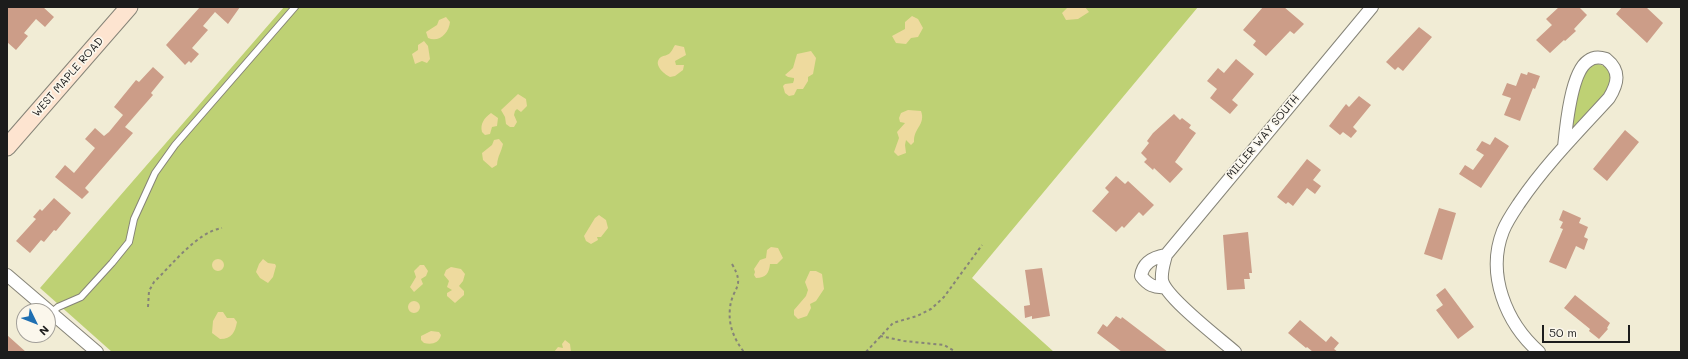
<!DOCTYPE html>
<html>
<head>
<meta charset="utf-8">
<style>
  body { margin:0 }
  #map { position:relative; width:1688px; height:359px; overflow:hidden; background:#f1ecd5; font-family:Mali,sans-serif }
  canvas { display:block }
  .frame { position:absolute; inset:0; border:8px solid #1c1c1c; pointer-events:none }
  .north { position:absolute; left:16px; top:303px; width:40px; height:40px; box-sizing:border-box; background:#fbf7ec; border:1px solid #a29f99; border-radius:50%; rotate:133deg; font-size:11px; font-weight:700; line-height:16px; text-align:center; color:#1c1c1c }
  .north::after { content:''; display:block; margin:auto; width:14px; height:18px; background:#1f6fb2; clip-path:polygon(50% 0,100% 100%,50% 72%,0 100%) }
  .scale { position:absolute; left:1542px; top:325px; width:88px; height:18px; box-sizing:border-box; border:2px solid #1c1c1c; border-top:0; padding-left:5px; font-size:12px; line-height:14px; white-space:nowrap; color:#1c1c1c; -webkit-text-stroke:3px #fbf7ec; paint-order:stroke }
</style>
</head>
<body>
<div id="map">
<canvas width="1688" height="359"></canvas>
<div class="frame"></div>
<div class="north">N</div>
<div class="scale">50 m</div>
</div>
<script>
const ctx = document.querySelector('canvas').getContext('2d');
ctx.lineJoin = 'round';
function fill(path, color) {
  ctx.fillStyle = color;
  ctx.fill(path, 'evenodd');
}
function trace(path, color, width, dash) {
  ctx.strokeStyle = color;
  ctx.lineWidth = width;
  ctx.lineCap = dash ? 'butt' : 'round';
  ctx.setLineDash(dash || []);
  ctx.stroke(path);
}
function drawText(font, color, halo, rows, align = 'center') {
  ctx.font = font + ' Mali,sans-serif';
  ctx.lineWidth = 3.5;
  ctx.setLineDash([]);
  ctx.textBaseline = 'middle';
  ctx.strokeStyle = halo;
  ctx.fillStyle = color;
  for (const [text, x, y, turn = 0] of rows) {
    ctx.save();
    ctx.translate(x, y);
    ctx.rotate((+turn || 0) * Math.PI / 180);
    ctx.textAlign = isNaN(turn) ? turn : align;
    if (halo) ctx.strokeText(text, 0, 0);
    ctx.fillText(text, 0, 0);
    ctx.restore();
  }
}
fill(new Path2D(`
  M284,7H1198L972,278L1054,352H112L40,288Z
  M1595,63L1607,67L1612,77L1607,92L1573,127C1570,114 1580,79 1587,69C1589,66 1592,65 1595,63Z`), '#bed174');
fill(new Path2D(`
  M1068,7H1085L1089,12L1078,19L1066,20L1062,13Z
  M912,16L918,19L923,28L918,37L911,38L906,44L896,43L892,36L905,29V22Z
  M446,17L450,22C449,33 439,43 428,38L426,32L437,25L439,20Z
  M424,41L428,46L430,59L427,63L422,61L415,64L412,54L418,50V45Z
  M675,45L684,47L686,55L675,61L676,65H684L683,70L675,76L670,77C664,74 652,64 661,57C664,55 667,56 670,53C672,51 673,48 675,45Z
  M811,51L816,58L813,74L808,77V81L803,89H797L794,95L789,96L785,93L783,86L785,84L793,83L794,80V78L788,77L785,75L793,68L797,54Z
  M518,94L526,99L527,106L521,112L517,109L515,111L514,115L517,122L514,127H510L506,124L505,117L501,110Z
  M908,110L921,111C926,125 913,128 914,142L911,145L906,140L905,145L906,153L898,156L894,152L899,138L897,132L905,123L900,122L899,118L901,113Z
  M491,113L498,118L497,126L492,127L490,134L485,135L482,132C480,124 484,118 491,113Z
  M499,139L503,144C501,153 498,155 497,165L492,168L483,160L482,153L492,145L494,140Z
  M599,215L606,220L608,228L601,237H597L598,240L591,244L586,241L584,236L595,218Z
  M771,247L778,248L783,258L777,264H770C769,273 766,278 756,278L754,275L755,272L754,269L760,260L766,258L767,250Z
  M212 265a6 6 0 1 1 12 0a6 6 0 1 1-12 0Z
  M263,259L268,263L275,264L276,266L273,277L268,283L260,278L256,272L259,264Z
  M420,265H424L428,271L426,276L421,279L423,284L414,292L410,287L416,277L414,271Z
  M451,267L461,269L465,274L463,281L459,286L464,291V295L455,303L447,296V293L452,290L447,287L449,281L444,275L446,270Z
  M810,271H816L822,274L824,289L816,301L810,304L811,308L807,316L798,319L794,315V310L806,296L808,290L805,282Z
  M408 307a6 6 0 1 1 12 0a6 6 0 1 1-12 0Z
  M218,312H223L227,318H234L237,322C235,332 232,339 220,339L212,333L213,321Z
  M431,331L439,332L441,335C439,343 432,345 424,343L421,340V336Z
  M565,340L570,344L571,352H554L558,347L563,348L562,344Z`), '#eeda9e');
fill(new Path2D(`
  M7,7H43L54,17L45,27L36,19L24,33L28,36L16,50L7,42Z
  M200,7H240L228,24L215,12L203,26L208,30L192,48L199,54L191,63L189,61L185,65L166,45Z
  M1263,7H1284L1304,24L1294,34L1290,31L1266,56L1253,45L1256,41L1243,30Z
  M1559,7H1579L1587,15L1574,29L1576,31L1565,41L1564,40L1550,53L1536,40L1552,25L1546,19Z
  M1622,7H1646L1663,23L1647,43L1616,14Z
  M1419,27L1432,37L1403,71L1398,67L1395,70L1386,62Z
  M1236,59L1254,74L1232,100L1238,105L1230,114L1210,98L1217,89L1207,81L1218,68L1224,73Z
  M153,67L164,77L151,93L153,95L125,127L133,133L85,188L89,192L82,199L55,177L65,165L74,173L95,148L85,139L95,128L104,136L109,132L123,115L114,107L136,80L139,82Z
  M1528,72L1540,76L1535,89L1533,88L1520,121L1504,115L1511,98L1502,95L1507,83L1516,86L1521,73L1527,75Z
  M1359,96L1371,105L1353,127L1357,131L1351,138L1343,132L1340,135L1329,126L1346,104L1349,107Z
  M1174,114L1180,120L1182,118L1191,125L1189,128L1196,133L1175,162L1183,169L1170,183L1154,168L1153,170L1144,162L1147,159L1141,153L1149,143L1147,141L1153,133Z
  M1625,130L1639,142L1607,181L1593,169Z
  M1495,137L1509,146L1481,188L1459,174L1465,165L1473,170L1484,155L1476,150L1482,141L1490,145Z
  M1307,159L1321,170L1313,180L1321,186L1315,194L1307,188L1293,206L1288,202L1286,204L1277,197Z
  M1116,176L1125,184L1128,181L1154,205L1143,216L1139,212L1124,228L1122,226L1116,232L1092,211L1109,192L1105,188Z
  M54,198L71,213L56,231L54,230L44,242L41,240L30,253L16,241L36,219L33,217L40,209L42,211Z
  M1439,208L1456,213L1442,260L1424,254Z
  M1563,210L1581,218L1579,223L1588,227L1584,237L1588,239L1584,250L1576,246L1566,269L1549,262L1563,229L1560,228L1563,222L1559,220Z
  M1248,232L1252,273H1249L1250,279H1244L1245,289L1227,290L1223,235Z
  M1042,268L1050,316L1032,319V316L1025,318L1024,306L1030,305L1025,270Z
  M1445,288L1474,327L1458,339L1436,310L1443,305L1436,295Z
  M1575,295L1610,323L1607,328L1608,329L1599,339L1589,331L1590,329L1564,308Z
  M1116,316L1121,319L1122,317L1168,352H1122L1097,333L1103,324L1107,327Z
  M1300,320L1326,342L1331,336L1339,343L1334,349L1338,352H1313L1307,347L1306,348L1288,333Z
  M7,335L26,352H7Z`), '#cc9d88');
const service = new Path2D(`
  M51,313L58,307L81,297L112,263L129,242L134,219L155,173L175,145L295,7`);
const minor = new Path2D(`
  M7,275L97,352
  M1165,287C1154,288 1148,285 1141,276C1143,262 1154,257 1166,255
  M1235,352C1219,338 1165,297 1162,280C1161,271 1164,263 1166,255L1372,7
  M1539,352C1506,323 1486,274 1503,231C1507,221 1514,211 1520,202C1546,164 1578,132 1609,98C1618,83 1621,71 1606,59C1600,57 1593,57 1588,61C1571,72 1566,127 1564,147`);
const secondary = new Path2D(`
  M7,147L129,7`);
trace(service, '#868478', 8);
trace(minor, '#868478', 14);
trace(secondary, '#868478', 19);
trace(new Path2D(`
  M732,264C746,288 732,287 730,308C728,325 734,339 744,352
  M148,307L149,291L154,282C172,265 197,232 222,228
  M880,336L904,341L944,345L956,352
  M866,352L893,323L917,316L931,309L944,297L982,245`), '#868478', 2, [3, 3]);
trace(service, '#fff', 6);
trace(minor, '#fff', 12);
trace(secondary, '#fde4d0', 17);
drawText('11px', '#1c1c1c', '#fbf7ec', [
  ["WEST MAPLE ROAD",68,77,-49],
  ["MILLER WAY SOUTH",1263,137,-50]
]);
</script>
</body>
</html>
